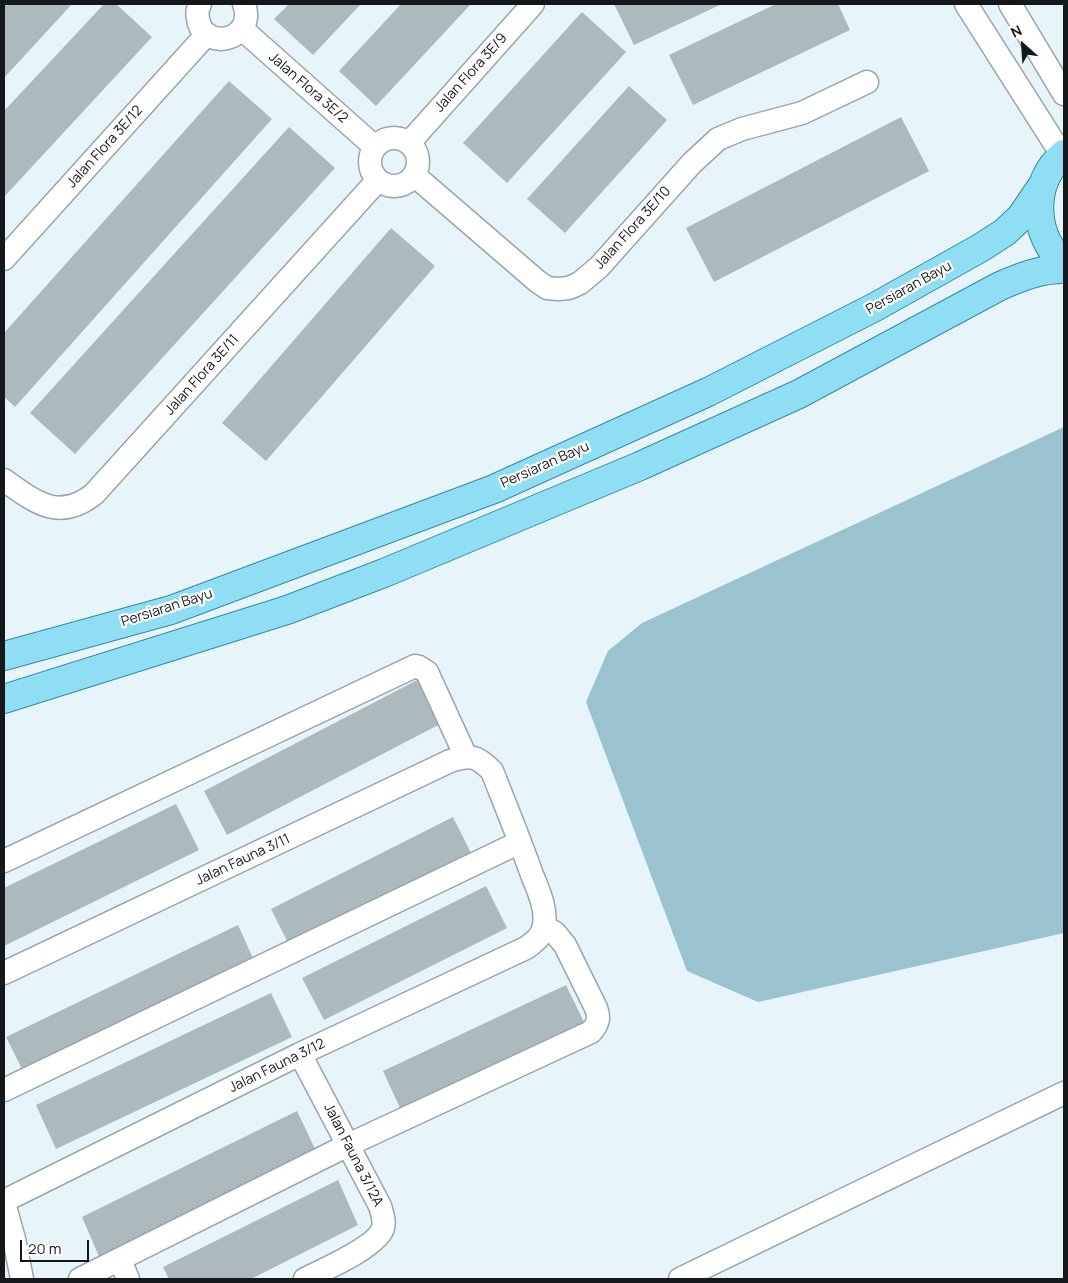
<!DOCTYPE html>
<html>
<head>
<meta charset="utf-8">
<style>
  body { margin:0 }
  #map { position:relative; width:1068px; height:1283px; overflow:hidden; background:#e7f5fa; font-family:Manrope,sans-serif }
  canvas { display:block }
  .frame { position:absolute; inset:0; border:5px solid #14181a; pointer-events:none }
  .north { position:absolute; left:998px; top:20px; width:50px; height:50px; -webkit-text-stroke:4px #fff; paint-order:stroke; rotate:334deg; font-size:14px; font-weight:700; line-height:20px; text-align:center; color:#14181a }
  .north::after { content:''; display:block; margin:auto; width:18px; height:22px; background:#14181a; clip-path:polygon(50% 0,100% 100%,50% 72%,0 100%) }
  .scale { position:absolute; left:20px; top:1240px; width:69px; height:22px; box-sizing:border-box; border:2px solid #14181a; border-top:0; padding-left:6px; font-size:15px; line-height:18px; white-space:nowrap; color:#14181a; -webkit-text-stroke:4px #fff; paint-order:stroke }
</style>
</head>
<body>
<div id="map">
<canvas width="1068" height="1283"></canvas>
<div class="frame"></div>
<div class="north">N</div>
<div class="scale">20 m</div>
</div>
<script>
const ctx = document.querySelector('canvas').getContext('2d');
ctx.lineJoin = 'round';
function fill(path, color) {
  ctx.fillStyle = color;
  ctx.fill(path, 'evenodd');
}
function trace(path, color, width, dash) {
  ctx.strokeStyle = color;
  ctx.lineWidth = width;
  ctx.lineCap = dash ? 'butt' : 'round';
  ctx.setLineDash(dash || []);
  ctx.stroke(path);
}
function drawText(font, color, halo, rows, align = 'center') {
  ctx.font = font + ' Manrope,sans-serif';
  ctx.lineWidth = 4.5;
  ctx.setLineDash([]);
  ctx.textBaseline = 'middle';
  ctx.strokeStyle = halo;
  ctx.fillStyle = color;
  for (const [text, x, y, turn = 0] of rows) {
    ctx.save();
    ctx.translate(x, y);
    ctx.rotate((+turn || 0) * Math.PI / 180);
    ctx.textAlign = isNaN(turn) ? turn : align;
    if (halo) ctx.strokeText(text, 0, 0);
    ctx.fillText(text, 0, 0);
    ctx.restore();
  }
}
fill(new Path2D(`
  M1064,427V933L758,1002L687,971L586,702L608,651L642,623Z`), '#9ac2cf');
fill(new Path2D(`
  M4,4H72L4,78Z
  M104,4H116L152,37L4,197V111Z
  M289,4H361L313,55L274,19Z
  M401,4H471L376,106L339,71Z
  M614,4H722L634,45Z
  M776,4H838L850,30L693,105L669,55Z
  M582,12L626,52L507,183L463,143Z
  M229,81L272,119L15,407L4,397V333Z
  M629,86L667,120L565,233L527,199Z
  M901,117L929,171L714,282L686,228Z
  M289,127L335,168L75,454L30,413Z
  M391,228L435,266L266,461L222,423Z
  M421,678L444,722L227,835L204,791Z
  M176,804L199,850L4,946V888Z
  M453,817L474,859L292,951L271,909Z
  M486,886L507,928L324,1020L302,978Z
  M238,925L257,967L27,1079L6,1037Z
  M566,985L585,1024L401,1110L383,1071Z
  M271,993L292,1037L56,1149L36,1105Z
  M297,1111L320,1159L104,1268L82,1217Z
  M338,1180L358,1225L251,1279H169L163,1267Z`), '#acbabe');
const minor = new Path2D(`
  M200,4C197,9 197,14 198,19C204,53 257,40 244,4
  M966,4L1062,155
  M1010,4L1064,94
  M242,29L375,147
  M370 162a24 24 0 1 1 48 0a24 24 0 1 1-48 0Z
  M409,143L533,4
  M414,175L537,281L547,288L558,289L569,288L580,283L599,267L692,163L718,139L742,129L802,113L867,82
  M4,259L207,34
  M4,480C35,502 59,522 94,494L378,180
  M4,861L415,666L419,667L427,672L466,757
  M4,973L450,761C471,755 476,755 492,771C505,804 519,838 531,872C537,888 547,907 544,925C543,936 534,942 526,948L300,1054L4,1201
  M300,1054L380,1206C382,1213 385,1220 383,1228C377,1247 323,1270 305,1279
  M4,1090L520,842
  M4,1203L14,1239L22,1279
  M120,1260L128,1279
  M80,1279L348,1145L591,1032C598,1024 600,1018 596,1008L565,945L555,933L544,926
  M680,1279L1064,1093`);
const major = new Path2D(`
  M1064,154C1030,183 1032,234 1064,264
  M4,656L171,610L494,489L708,392L875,307L982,247L1005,232L1021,217L1042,186
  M4,699L287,610L384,573L640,466L799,394L1000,286C1021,277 1040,269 1064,269`);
trace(minor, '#98a6aa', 25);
trace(major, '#348aa2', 30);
trace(minor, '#fff', 22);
trace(major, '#8fdef3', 28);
drawText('14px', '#14181a', '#fff', [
  ["Jalan Flora 3E/9",471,73,-48],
  ["Jalan Flora 3E/2",308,88,41],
  ["Jalan Flora 3E/12",105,147,-48],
  ["Jalan Flora 3E/10",633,228,-48],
  ["Persiaran Bayu",909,288,-29],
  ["Jalan Flora 3E/11",202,375,-48],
  ["Persiaran Bayu",545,465,-24],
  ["Persiaran Bayu",167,608,-18],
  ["Jalan Fauna 3/11",243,860,-25],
  ["Jalan Fauna 3/12",277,1066,-26],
  ["Jalan Fauna 3/12A",353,1155,63]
]);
</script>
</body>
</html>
